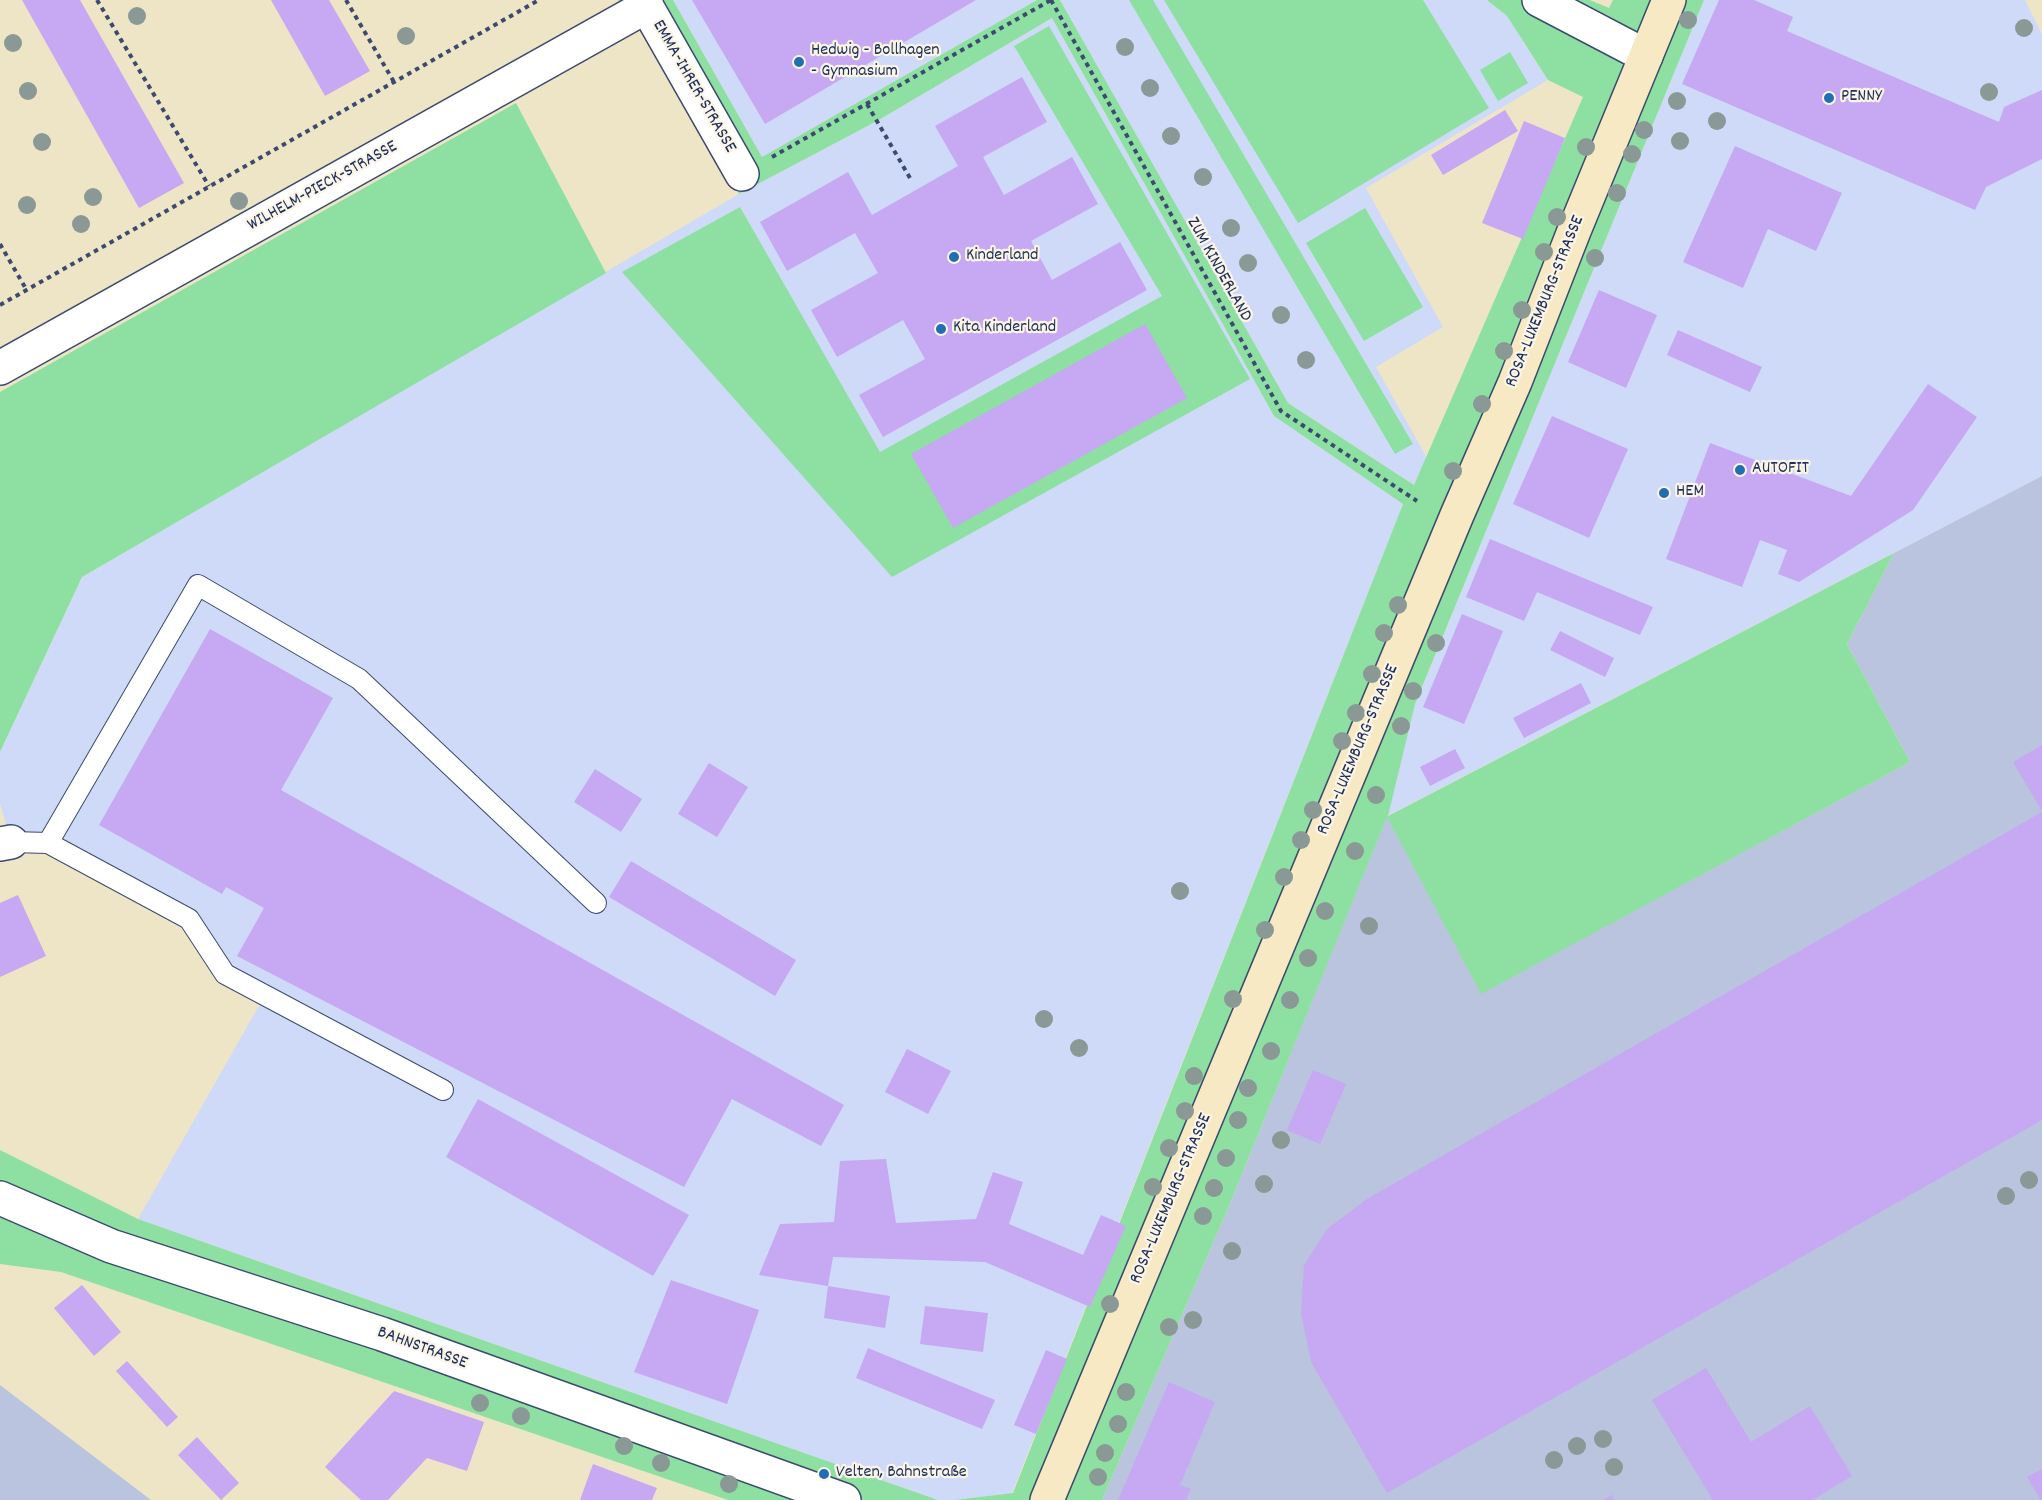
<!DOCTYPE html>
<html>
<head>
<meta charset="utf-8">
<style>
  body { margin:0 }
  canvas { display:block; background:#eee5c6 }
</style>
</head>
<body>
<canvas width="2042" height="1500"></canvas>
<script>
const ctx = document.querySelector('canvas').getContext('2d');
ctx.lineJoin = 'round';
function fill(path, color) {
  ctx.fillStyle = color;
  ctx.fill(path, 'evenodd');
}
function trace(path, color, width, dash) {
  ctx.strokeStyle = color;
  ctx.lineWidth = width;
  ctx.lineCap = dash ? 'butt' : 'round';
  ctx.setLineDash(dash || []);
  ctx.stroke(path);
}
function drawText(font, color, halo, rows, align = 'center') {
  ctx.font = font + ' Dekko,sans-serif';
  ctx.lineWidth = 4.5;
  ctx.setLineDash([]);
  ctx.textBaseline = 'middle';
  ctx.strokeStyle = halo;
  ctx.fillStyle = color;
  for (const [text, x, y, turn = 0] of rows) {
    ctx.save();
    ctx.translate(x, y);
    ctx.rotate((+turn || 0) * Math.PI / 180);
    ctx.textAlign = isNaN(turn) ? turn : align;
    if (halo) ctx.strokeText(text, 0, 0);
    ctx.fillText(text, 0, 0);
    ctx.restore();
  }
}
fill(new Path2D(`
  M673,0H1037L762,157Z
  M1060,0H1487L1507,16L1548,80L1366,188L1443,327L1376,367L1427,458L1414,485L1288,403Z
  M1704,0H2025L2042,34V476L1387,816L1415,704Z
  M1052,18L1274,416L1403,504L1012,1493L954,1500H938L138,1219L265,995L225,974L189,919L48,843L11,842L0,803V752L82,577L739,194L877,121Z`), '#cfdaf9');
fill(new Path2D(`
  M2042,476V1500H1102L1229,1206L1387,816L1481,993L1910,762L1847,644L1894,553Z
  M0,1385L151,1500H0Z`), '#bac4de');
fill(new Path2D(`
  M618,0H673L762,157L1037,0H1060L1288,403L1414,485L1583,97L1548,80L1507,16L1487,0H1590L1609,8L1613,0H1704L1415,704L1388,816L1894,553L1847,644L1910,762L1481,994L1387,817L1229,1206L1102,1500H954L1013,1493L1403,504L1274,416L1052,18L877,121L739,194L649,34Z
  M1129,0H1153L1413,444L1395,454Z
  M1164,0H1423L1489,108L1298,223Z
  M1049,26L1250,379L892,577L622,272L740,207L880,452L1162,296L1014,46Z
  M1510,52L1528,83L1498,101L1480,70Z
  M516,103L606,273L82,577L0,752V392Z
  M1365,208L1423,307L1364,341L1306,243Z
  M0,1150L138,1219L938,1500H728L61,1272L0,1264Z`), '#8de0a2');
fill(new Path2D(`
  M22,0H80L184,183L139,208Z
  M271,0H329L370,71L325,96Z
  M692,0H976L765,124Z
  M1719,0H1754L1793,17L1787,31L1999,122L2004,107L2042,90V159L1986,187L1975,210L1682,84Z
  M1022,77L1047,122L983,157L1004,195L1072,157L1098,204L1031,241L1052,280L1120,242L1147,290L883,437L859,395L925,359L903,320L837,357L811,310L878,273L855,233L787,271L760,222L848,172L872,215L958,166L935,126Z
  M1505,110L1518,131L1443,175L1431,155Z
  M1524,121L1565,138L1523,239L1482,223Z
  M1735,146L1842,193L1816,251L1768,229L1743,288L1683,262Z
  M1599,290L1657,315L1626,388L1568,362Z
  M1145,324L1187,398L953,528L911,454Z
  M1678,330L1762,367L1750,392L1667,355Z
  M1928,384L1977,417L1913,510L1799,582L1778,574L1787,550L1760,540L1742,587L1666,559L1710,443L1851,496Z
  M1552,416L1628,449L1589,538L1513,504Z
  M1490,539L1653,607L1640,635L1537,592L1524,621L1466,597Z
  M1462,614L1503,631L1464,724L1423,707Z
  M210,629L333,698L281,790L844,1105L821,1146L732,1099L684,1187L237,956L264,908L226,887L222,894L99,825Z
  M1560,631L1614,658L1605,677L1550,650Z
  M1581,683L1591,703L1524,738L1513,718Z
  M2042,745V811L2013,762Z
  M1455,749L1465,768L1430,786L1420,767Z
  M709,763L748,787L717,837L678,814Z
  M595,769L642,799L621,832L574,802Z
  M2042,812V1120L1387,1493L1311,1362L1301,1313L1304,1265L1327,1229L1367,1199Z
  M631,861L796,960L775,996L609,897Z
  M18,895L46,956L0,977V903Z
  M907,1049L951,1071L928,1114L885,1092Z
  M1313,1070L1346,1084L1320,1144L1287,1130Z
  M478,1099L689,1215L653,1276L446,1157Z
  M886,1159L896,1223L976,1219L993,1172L1023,1182L1009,1224L1083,1255L1101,1215L1126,1226L1090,1307L985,1262L833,1257L828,1286L759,1275L780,1224L834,1222L840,1161Z
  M671,1280L759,1310L727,1404L634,1372Z
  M82,1285L121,1332L94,1356L54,1308Z
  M828,1286L890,1296L885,1328L824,1318Z
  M925,1306L988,1313L983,1352L920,1344Z
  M868,1348L995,1400L982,1429L856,1378Z
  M1046,1350L1067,1359L1036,1434L1014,1425Z
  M127,1361L178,1417L167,1427L116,1371Z
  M1706,1368L1751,1442L1810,1406L1852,1476L1812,1500H1713L1652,1400Z
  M1169,1382L1215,1402L1180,1485L1191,1489L1186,1500H1118Z
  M394,1391L484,1422L467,1471L427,1458L388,1500H361L325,1467Z
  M197,1437L239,1483L221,1500L178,1455Z
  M593,1464L657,1488L652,1500H580Z
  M2042,1469V1500H2041L2027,1477Z
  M1612,1495L1615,1500H1602Z`), '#c7a8f2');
const service = new Path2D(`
  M11,842L48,843L189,919L225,974L443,1090
  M48,843L198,585L359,679L596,903`);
const minor = new Path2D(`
  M643,0L742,174
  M1539,0L1646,56
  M0,368L647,6
  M0,844L11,842`);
const tertiary = new Path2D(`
  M0,1198L111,1246L382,1334L844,1500`);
const secondary = new Path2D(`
  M1047,1500L1457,515L1515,382L1574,231L1669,0`);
trace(service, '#3b4a6e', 22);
trace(minor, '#3b4a6e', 36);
trace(tertiary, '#3b4a6e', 36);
trace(secondary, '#3b4a6e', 36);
trace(new Path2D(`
  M97,0L209,186
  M346,0L394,82
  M1051,0L1281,411L1417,501
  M867,104L910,178
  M772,157L1051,0
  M0,244L26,289
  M0,305L539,0`), '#3b4a6e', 4, [4.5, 4.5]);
trace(service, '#fff', 20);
trace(minor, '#fff', 33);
trace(tertiary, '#fff', 33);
trace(secondary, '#f7e9c3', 33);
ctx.fillStyle = '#8a9996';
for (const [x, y] of [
  [137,16],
  [1688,20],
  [2024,28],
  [406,36],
  [13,43],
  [1125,47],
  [1150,88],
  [28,91],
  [1989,92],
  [1677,101],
  [1717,121],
  [1644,130],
  [1171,136],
  [1680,141],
  [42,142],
  [1586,147],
  [1632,154],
  [1203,177],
  [1617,193],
  [93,197],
  [239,201],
  [27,205],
  [1557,217],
  [81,224],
  [1231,228],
  [1544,252],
  [1595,258],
  [1248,263],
  [1522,310],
  [1281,315],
  [1504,351],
  [1306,360],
  [1482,404],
  [1453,471],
  [1398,605],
  [1384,633],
  [1436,643],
  [1372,674],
  [1413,691],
  [1356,713],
  [1401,726],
  [1342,741],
  [1376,795],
  [1313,810],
  [1301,840],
  [1355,851],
  [1284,877],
  [1180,891],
  [1325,911],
  [1369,926],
  [1265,930],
  [1308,958],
  [1233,999],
  [1290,1000],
  [1044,1019],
  [1079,1048],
  [1271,1051],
  [1194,1076],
  [1248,1088],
  [1185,1111],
  [1238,1120],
  [1281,1140],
  [1169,1148],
  [1226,1158],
  [2029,1180],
  [1264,1184],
  [1153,1187],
  [1214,1188],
  [2006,1196],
  [1203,1216],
  [1232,1251],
  [1110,1304],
  [1193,1320],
  [1169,1327],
  [1126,1392],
  [480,1403],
  [521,1416],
  [1118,1424],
  [1603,1439],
  [624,1446],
  [1577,1446],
  [1105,1453],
  [1554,1460],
  [661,1463],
  [1614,1467],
  [1098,1477],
  [729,1484]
]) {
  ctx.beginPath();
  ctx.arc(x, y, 9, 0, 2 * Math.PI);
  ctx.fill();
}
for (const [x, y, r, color] of [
  [799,62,6,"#1f6fb2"],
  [1829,98,6,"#1f6fb2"],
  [954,257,6,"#1f6fb2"],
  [941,329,6,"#1f6fb2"],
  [1740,470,6,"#1f6fb2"],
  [1664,493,6,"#1f6fb2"],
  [824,1474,6,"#1f6fb2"]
]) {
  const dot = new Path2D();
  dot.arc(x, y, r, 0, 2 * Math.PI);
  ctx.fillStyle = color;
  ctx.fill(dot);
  trace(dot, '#fcf5e5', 2);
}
drawText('18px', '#1b2f5e', '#fcf5e5', [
  ["Hedwig - Bollhagen",811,52],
  ["- Gymnasium",811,73],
  ["PENNY",1841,98],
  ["Kinderland",966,257],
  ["Kita Kinderland",953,329],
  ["AUTOFIT",1752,470],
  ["HEM",1676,493],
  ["Velten, Bahnstraße",836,1474]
], 'left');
drawText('18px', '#1b2f5e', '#fcf5e5', [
  ["EMMA-IHRER-STRASSE",693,87,60],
  ["WILHELM-PIECK-STRASSE",323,187,-29],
  ["ZUM KINDERLAND",1218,270,61],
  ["ROSA-LUXEMBURG-STRASSE",1546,302,-68],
  ["ROSA-LUXEMBURG-STRASSE",1359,750,-67],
  ["ROSA-LUXEMBURG-STRASSE",1172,1199,-67],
  ["BAHNSTRASSE",422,1349,20]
]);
</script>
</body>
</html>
